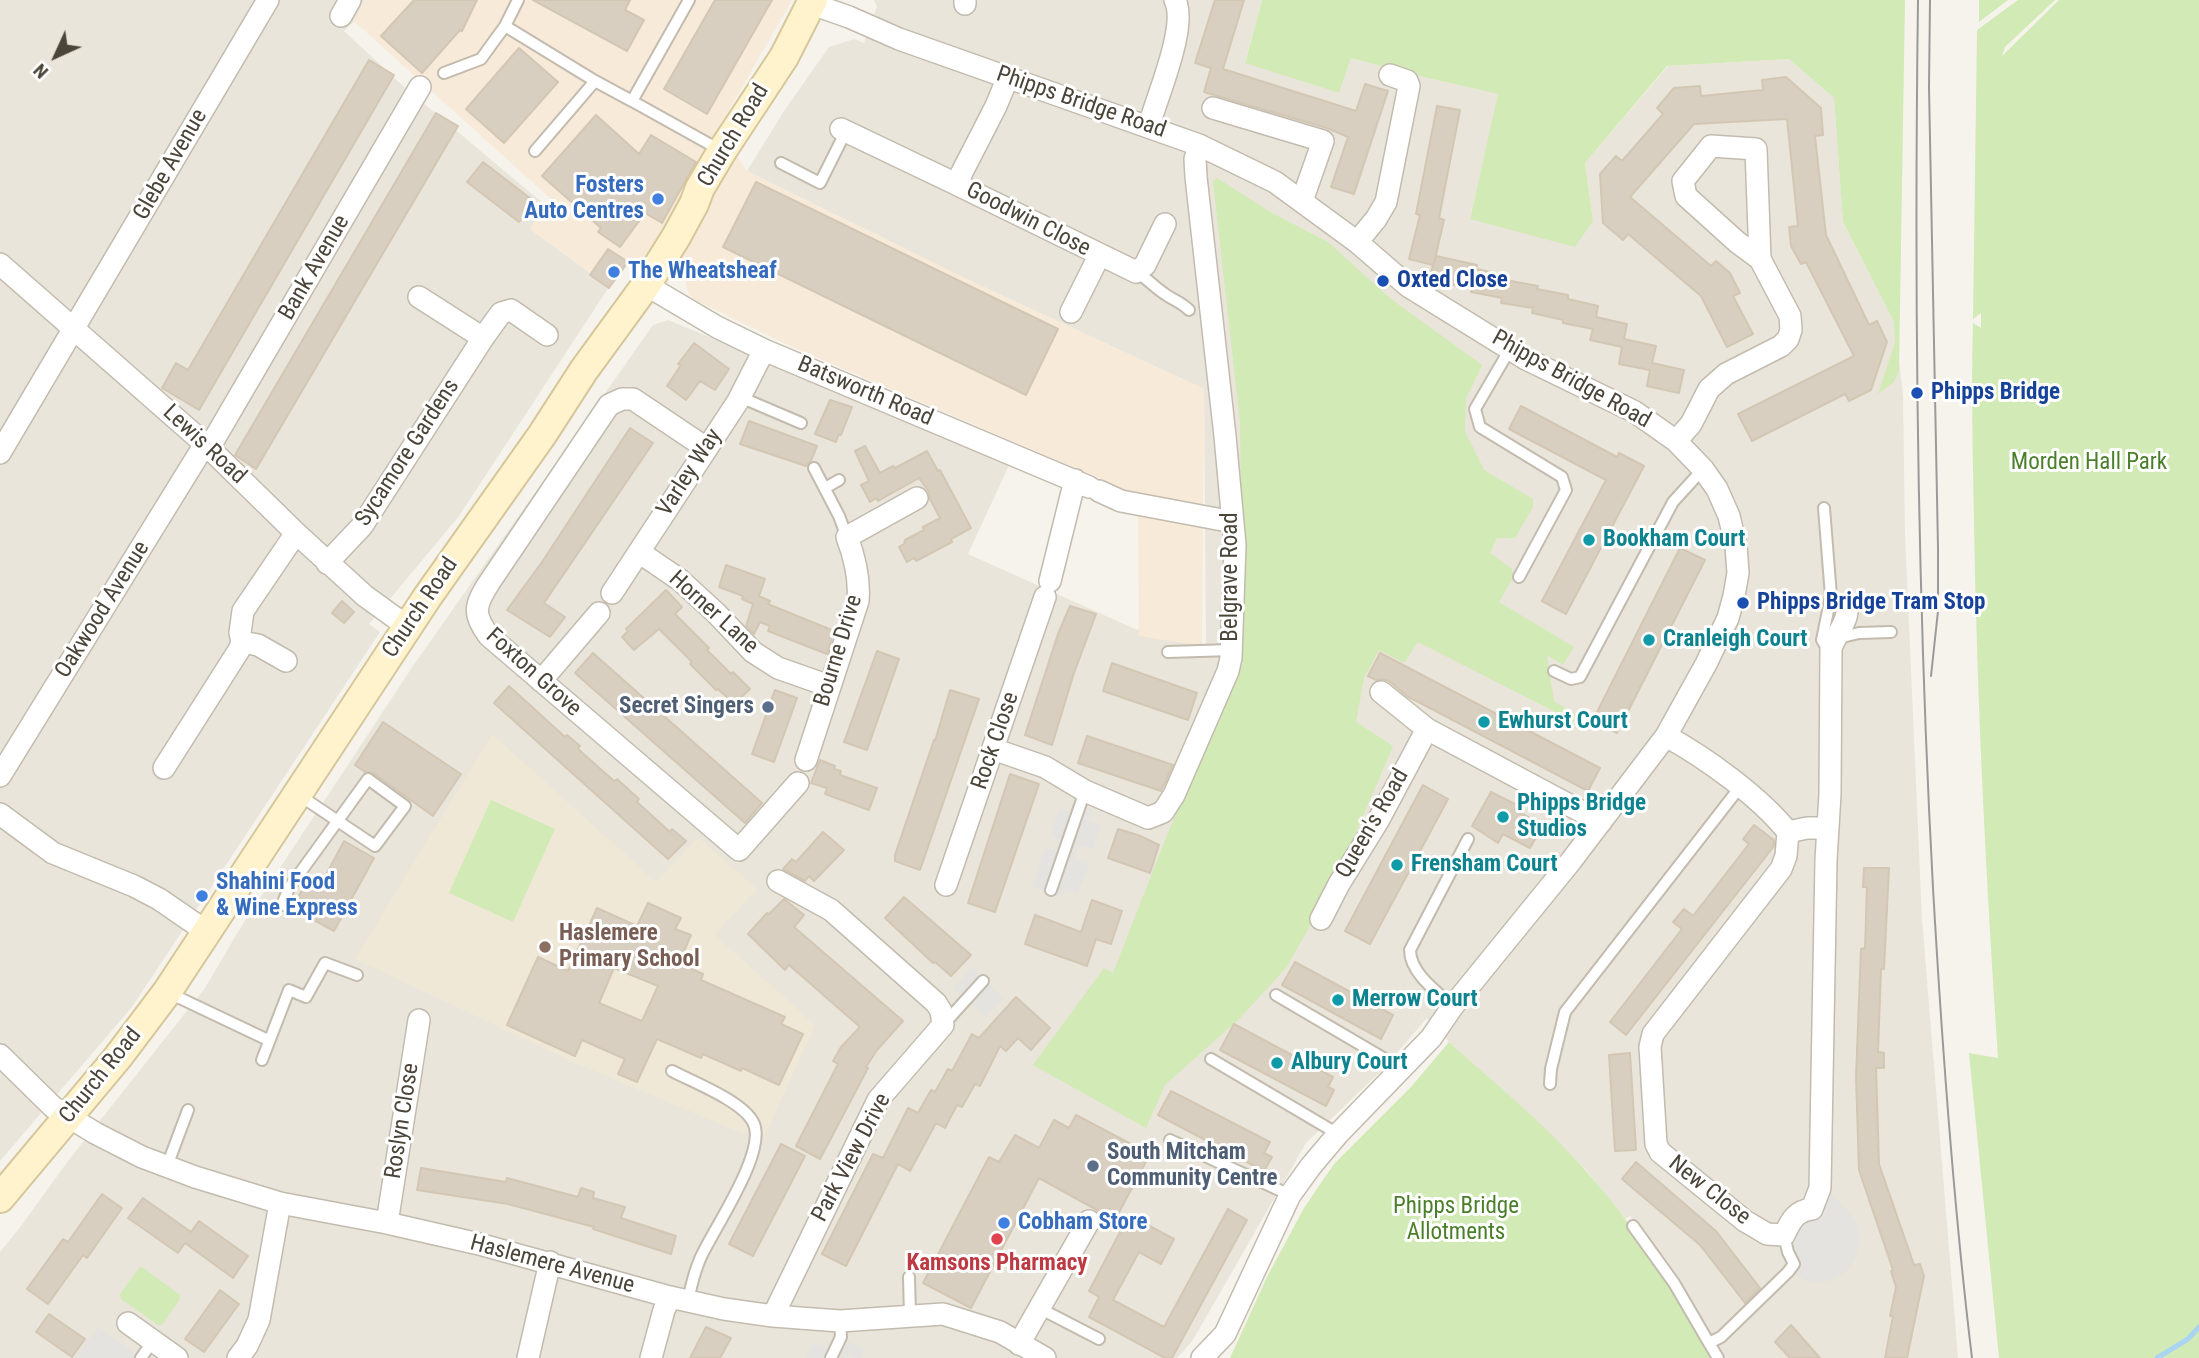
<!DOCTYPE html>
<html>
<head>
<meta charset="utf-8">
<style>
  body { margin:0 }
  #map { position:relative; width:2199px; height:1358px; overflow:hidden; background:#f6f3ec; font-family:"Roboto Condensed",sans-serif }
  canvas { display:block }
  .north { position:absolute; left:21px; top:21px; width:70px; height:70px; -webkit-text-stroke:5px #fff; paint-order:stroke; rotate:225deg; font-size:19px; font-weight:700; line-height:28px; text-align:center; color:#4b4439 }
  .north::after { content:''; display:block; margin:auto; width:24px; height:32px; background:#4b4439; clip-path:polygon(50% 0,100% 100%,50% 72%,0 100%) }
</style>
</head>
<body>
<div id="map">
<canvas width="2199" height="1358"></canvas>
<div class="north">N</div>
</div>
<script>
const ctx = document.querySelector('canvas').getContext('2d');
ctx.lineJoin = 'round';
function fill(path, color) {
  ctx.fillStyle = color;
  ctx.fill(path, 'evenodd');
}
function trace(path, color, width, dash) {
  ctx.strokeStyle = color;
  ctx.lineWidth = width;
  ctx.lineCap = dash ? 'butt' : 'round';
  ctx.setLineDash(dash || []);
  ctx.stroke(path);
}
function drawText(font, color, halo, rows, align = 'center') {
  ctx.font = font + ' "Roboto Condensed",sans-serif';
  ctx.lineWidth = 6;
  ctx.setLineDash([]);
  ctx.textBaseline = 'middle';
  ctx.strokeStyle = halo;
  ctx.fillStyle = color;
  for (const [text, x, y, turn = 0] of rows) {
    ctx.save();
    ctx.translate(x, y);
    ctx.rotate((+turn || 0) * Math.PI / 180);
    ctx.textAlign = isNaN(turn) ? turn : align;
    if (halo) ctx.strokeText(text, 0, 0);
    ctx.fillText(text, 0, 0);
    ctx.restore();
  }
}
fill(new Path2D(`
  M0,0H365L354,21L344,31L403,86L545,205L530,229L609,287L459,516L369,624L380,632L132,1007L0,1161Z
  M874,0H1262L1245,62L1339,93L1351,58L1423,77L1499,94L1470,218L1593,221L1585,163L1668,66L1789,59L1834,98L1843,222L1895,324L1903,396L1905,534L1922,919L1958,1358H1726L1669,1264L1630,1216L1625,1219L1587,1171L1535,1119L1449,1042L1427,1018L1383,1069L1306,1143L1193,1340L1177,1358H0V1252L21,1226L68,1161L205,988L239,930L413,666L653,325L668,320L1011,461L968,554L1135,629L1206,646L1204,389L960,276L747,171L784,111L829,47L854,39L864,43L877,7Z`), '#eae5da');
fill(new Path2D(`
  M365,0H792L718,129L747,171L960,276L1204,389L1202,646L1139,636L1138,495L790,346L693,299L688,291L685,280L687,271L635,263L629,259L609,287L530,229L550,198L354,21Z`), '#f7ead8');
fill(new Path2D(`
  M492,734L656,882L698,837L757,889L715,935L815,1025L765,1135L742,1133L580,1065L355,959Z`), '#efe8d6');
fill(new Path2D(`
  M1262,0H1905L1899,371L1894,382L1878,394L1895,342L1894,322L1843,222L1834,98L1789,59L1667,66L1585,163L1593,221L1575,247L1470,219L1498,94L1423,77L1351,58L1339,93L1245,63Z
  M1979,0H2008L1979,22Z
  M2018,0H2055L2005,47L2002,56L2059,0H2199V1358H1999L1969,1053L1998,1058C1986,880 1977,702 1974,524C1973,457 1971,390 1973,323L1981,328V313L1973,319L1977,30Z
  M1217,178L1272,213L1328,242L1391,299L1482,365L1466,399L1465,431L1484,470L1533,499V507L1515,538H1497L1490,553L1512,569L1514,576L1499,602L1574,647L1563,665L1547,655L1554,701L1577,715L1573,721L1418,642L1404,663L1379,650L1364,678L1356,722L1393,746L1333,886L1286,968L1239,1019L1165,1085L1146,1128L1033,1065L1104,968L1113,973L1169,830L1243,663L1240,422L1213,182Z
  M491,800L555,829L513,922L449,893Z
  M1449,1042C1496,1084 1545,1124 1586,1171C1637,1227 1674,1294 1713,1358H1230L1267,1277L1304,1208L1334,1164L1411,1087Z
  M142,1267L180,1295V1299L162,1325H158L121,1299L120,1294L139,1268Z`), '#d2eab5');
fill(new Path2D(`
  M1076,803L1092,810L1089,820L1101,825L1093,850L1079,845L1074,857L1090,864L1077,894L1064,890L1061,898L1032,886L1045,848L1059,853L1063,841L1050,836L1059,808L1072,813Z
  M972,967L1004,998L986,1017L953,988Z
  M1831,1194L1850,1212L1859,1228L1860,1241L1857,1254L1850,1268L1839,1276L1826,1282L1806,1281L1792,1272L1803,1263L1792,1249L1793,1239L1798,1226L1816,1214Z
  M98,1327L142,1358H75Z
  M828,1341L850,1342L866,1350L862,1358H853L847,1355L845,1358H805L814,1342L828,1348Z`), '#e5e3e0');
trace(new Path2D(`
  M2157,1358L2188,1339L2199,1327`), '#a9d4f2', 5);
const building = new Path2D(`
  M414,0H477L462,31L460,30L422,73L381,36Z
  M533,0H630L625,10L644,20L627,51Z
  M715,0H772L707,114L664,89Z
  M1215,0H1244L1223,69L1356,111L1365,84L1388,91L1354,194L1331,187L1348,137L1327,128L1204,92L1211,68L1195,63Z
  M519,48L558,82L504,143L466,109Z
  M369,60L394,75L199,410L162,388L176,363L188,370Z
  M1786,77L1821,108L1823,135L1815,136L1826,235L1869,325L1877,321L1887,342L1871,390L1849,401L1845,394L1752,441L1738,414L1854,356L1806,262L1801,264L1791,246L1789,227L1798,226L1787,119L1694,124L1630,197L1711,266L1716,261L1730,273L1740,293L1733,296L1753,334L1727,347L1701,296L1628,234L1623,240L1603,223L1600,174L1616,156L1622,161L1663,114L1657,108L1674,88L1700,86L1701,96L1763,90L1762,80Z
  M1437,106L1460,110L1439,218L1444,220L1434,263L1436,256L1477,265L1476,269L1506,275L1505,280L1538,286L1537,289L1568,295V299L1598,306L1596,317L1627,324L1624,339L1656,346L1652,363L1684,370L1679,393L1647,386L1650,370L1619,364L1622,347L1590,340L1593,329L1563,323V320L1532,313L1533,308L1501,303L1502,298L1471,292L1472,289L1429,279L1433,265L1409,259L1420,215L1416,214Z
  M436,113L458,126L256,469L235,455Z
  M596,115L639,154L651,135L696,162L662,223L645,213L620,247L598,232L601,228L542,176Z
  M483,162L535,202L519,222L467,182Z
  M756,182L1058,329L1026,395L723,247Z
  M608,249L628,262L609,288L590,275Z
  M694,343L729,369L715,390L700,381L686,400L667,386L681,365L678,364Z
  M830,400L852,407L841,435L839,434L836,442L815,434Z
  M1521,406L1617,457L1619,453L1644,466L1566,614L1542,601L1606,480L1509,429Z
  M749,421L817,446L811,461L806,466L740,444Z
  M630,428L653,443L544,603L565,617L550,637L507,610L542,562Z
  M865,446L880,473L893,466L895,468L927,451L938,471L940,470L971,528L951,539L952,542L916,561L914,558L907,562L899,547L904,544L905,540L924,530L923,527L940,518L930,499L929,492L919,478L878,501L876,498L870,502L861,485L869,481L855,451Z
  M1680,548L1705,560L1617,733L1593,720Z
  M726,565L765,579L759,596L770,601L768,604L834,631L827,654L768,631L770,626L760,622L754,634L746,626L753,604L742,599L743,596L719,587Z
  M666,590L682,607L675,614L709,648L707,650L731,674L733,672L750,689L734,704L718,689L716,690L690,664L692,662L659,629L634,650L622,637L628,631L626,629Z
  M342,601L354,612L344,623L332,613Z
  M1070,606L1096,614L1074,673L1052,745L1025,735L1058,634Z
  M877,651L899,659L867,750L844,742Z
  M593,653L762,803L745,823L575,673Z
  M1380,653L1600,768L1588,791L1407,696L1389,681L1382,679L1376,680L1368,676Z
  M1112,663L1197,693L1188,720L1103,691Z
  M509,686L565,737L567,735L580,746L578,749L614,781L617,779L639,799L637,802L670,832L672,829L686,841L668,859L494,703Z
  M775,690L797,698L774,762L752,754Z
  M950,690L979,699L920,870L895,861V855L934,740L935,741Z
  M383,722L461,774L433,816L373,773L365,772L355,765Z
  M1087,736L1173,765L1161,791L1078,763Z
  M820,760L835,766L834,769L841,771L840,775L877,788L869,810L825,794L827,788L811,783Z
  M1010,774L1039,784L995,912L968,903Z
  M1423,785L1448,799L1370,944L1345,931Z
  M1491,792L1517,805L1515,810L1543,825L1530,848L1503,834L1498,843L1472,826Z
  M1754,825L1774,840V846L1626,1035L1610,1022L1682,929L1673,922L1684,909L1693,916L1749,844L1743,839Z
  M1118,829L1138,835L1159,845L1150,873L1108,858Z
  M823,832L844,850L814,881L809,876L805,881L783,869L792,859L796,862Z
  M344,841L374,858L334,931L292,908L305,885L317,892Z
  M1864,868H1889L1884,969H1881L1878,1052L1884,1053V1068H1876L1879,1164L1914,1265L1920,1264L1924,1276L1907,1358H1885L1893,1316H1890L1896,1287L1891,1271L1893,1270L1859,1170L1856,1077L1861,949L1865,948L1867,887H1863Z
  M904,897L971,955L951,976L935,962L933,963L885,918Z
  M784,899L804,915L794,927L903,1021L877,1050L866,1067L868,1068L820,1159L796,1146L838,1064L833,1061L841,1047L860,1027L789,965L785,970L748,934L767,913L769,914Z
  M1092,900L1122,911L1111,944L1096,939L1087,966L1025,944L1035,915L1081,932Z
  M648,903L681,918L675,929L691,935L679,963L703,974L701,980L785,1017L781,1024L803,1034L779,1085L742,1068L741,1071L703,1054L701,1058L657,1039L637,1082L618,1074L625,1059L582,1040L575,1056L507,1025L538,957L568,971L597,908L637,926ZM614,968L658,986L642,1021L599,1003Z
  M1295,962L1393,1015L1381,1039L1282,985Z
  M1016,997L1050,1028L1031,1050L1018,1038L1006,1051L1000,1046L980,1086L975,1084L962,1107L957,1105L945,1128L936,1123L910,1171L898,1164L846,1266L822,1254L873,1154L883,1158L908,1108L918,1113L931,1090L935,1092L948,1069L952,1071L972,1034L979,1038Z
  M1234,1024L1333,1077L1328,1087L1334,1090L1326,1106L1220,1050Z
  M1630,1053L1636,1150L1615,1151L1609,1055Z
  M1171,1091L1270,1142L1264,1153L1272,1157L1264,1171L1158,1115Z
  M1076,1115L1150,1154L1115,1220L1039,1178L971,1308L923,1283L989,1157L999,1162L1015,1135L1039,1148L1054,1120L1069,1128Z
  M781,1144L805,1156L753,1256L729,1244Z
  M1636,1162L1716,1231L1760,1288L1745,1303L1700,1245L1622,1179Z
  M421,1168L506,1182L507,1178L578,1197L581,1188L594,1192L593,1198L625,1207L621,1218L676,1236L671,1254L593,1229L594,1227L508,1204L417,1190Z
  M102,1194L122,1208L87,1258L83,1255L48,1304L27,1289L63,1239L68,1242Z
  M143,1198L191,1232L199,1221L248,1256L233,1278L185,1243L178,1253L128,1218Z
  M1228,1209L1247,1220L1172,1358H1165L1089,1317L1099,1297L1089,1291L1129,1215L1174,1239L1161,1264L1139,1252L1113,1300L1164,1327Z
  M220,1290L239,1304L204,1352L185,1339Z
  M49,1314L85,1339L72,1357L36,1332Z
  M1791,1325L1820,1358H1790L1775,1342Z
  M706,1327L731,1338L720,1358H690Z`);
fill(building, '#d8cfc1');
trace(building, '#d3c7b4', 2);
const lane = new Path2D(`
  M689,0L632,101L720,150
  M505,26L595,81L632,101
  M444,73L481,59L505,26L518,0
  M535,151L595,81
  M781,163L820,183L846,131
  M1136,272C1147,278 1154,287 1165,294C1173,300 1181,302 1189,310
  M1510,349L1475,409L1480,427L1562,477L1566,490L1519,577
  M740,397L801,423
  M814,468L839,516L847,537
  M825,488L839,480
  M1824,508L1831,596L1822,640L1825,645L1831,648
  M1838,638L1859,633L1891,632
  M1168,652L1231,650
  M1554,671L1571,679L1580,677L1673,502L1703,469
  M1051,890L1085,791
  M282,905L289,888L368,779L405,806L375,846L299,795
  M167,992L268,1040
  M1276,995L1402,1069
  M1453,1006C1437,992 1410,973 1410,950L1468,839
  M943,1025L983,981
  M1211,1059L1338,1134
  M262,1060L289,990L306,997L325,963L357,975
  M672,1071C693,1082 742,1101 753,1122C769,1150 712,1231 700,1259C694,1273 691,1286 688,1301
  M1550,1084L1551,1069L1565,1012L1740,787
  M1170,1140L1290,1195
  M167,1166L188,1110
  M1633,1226L1674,1283L1709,1343
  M909,1277L910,1316
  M1039,1308L1099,1339
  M141,1358L153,1341
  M831,1358L841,1337L840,1321
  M1718,1358L1709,1343L1721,1337L1788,1272L1794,1264L1788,1252L1784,1235`);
const street = new Path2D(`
  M812,4L849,17L899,39L1199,145L1275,182L1357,242L1408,286L1526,359L1635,412L1676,441L1703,469L1717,489L1729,516L1736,546L1738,573L1734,596L1728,618L1706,664L1666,736L1571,861L1453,1006L1431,1038L1338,1134L1311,1166L1290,1195L1225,1334L1202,1358
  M965,4V0
  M341,16L350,0
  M1213,108L1323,141L1302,201
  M1149,126C1157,96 1188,26 1175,0
  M841,129L956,184L996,106L1008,77
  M956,184L1136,272L1145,265L1165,224
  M1357,242L1376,219L1386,202L1409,86L1407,81L1390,75
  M0,264L205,444L296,533L365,596L408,627
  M646,285L717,327L764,350L1089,487
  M1071,312L1099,256
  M483,338L501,313L511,310L547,335
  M1676,441L1691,424L1709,389L1726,374L1781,346L1788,339L1791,330L1790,316L1760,259L1737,242L1686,196L1683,181L1711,146L1756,149L1760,259
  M209,448L420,87
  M706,448L633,399H622L609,405L489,583C475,605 472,614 489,636L739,850L798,783
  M0,453L268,0
  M1099,491L1121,501L1233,522
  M639,552L680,580L716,613L753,652L778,668L829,686
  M327,563L362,526L483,338L419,297
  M1050,581L1075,480
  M612,593L738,401L764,350
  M242,642L258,645L286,661
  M541,681L599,613
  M1381,692L1427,729L1601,822
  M1666,736C1706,758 1759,796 1788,832L1807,828H1828
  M993,749L1045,767L1085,791L1148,818L1163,812L1174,795L1228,671L1231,658L1235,545L1225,436L1196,177L1195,159L1199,145
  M806,760L858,601C860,578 855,558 847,537L917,498
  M164,768L239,650L242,642L240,633L243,611L296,533
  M0,776L205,444
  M0,814L53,853L134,886L159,899L207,932
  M1788,832L1786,856L1781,869L1653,1034L1650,1047L1656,1144L1660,1152L1745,1221L1767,1234L1784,1235C1791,1221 1795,1211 1812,1209L1820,1188L1826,860L1830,794L1831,648C1836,635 1845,626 1847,613
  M946,885L1045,597
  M1321,919L1339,884L1378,821L1427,729
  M0,1055L53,1107L95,1133L142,1157L195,1177L280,1203L387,1223L479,1244L670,1297L724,1309L773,1316L840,1321L943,1314L1000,1332L1045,1358
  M387,1223L419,1020
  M773,1316L878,1100L943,1025L941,1011L936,1003L831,910L778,881
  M128,1323L177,1358
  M1019,1344L1089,1221
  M238,1358L247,1346L259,1320L280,1203
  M528,1358L550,1262
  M651,1358L664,1310L670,1297`);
const secondary = new Path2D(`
  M0,1198L118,1057L167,992L428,596L542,435L584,370L646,285L676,237L694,204L700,188L722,151L784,57L813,0`);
trace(lane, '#c2bbae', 14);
trace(street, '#c2bbae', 24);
trace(secondary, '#d6c79b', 32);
trace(lane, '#fff', 10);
trace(street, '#fff', 21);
trace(secondary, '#fff3cd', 28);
trace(new Path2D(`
  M1918,0C1914,296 1917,592 1933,888C1942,1045 1953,1202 1972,1358
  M1930,0L1929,87L1938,548V611L1931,676`), '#9a9a9a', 2);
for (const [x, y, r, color] of [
  [658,199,7,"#3f7fe0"],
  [614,272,7,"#3f7fe0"],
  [1383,281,7,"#1a4fb4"],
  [1917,393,7,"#1a4fb4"],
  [1589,540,7,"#0f9aa8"],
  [1743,603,7,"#1a4fb4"],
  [1649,640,7,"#0f9aa8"],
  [768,707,7,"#5c6f8a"],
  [1484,722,7,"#0f9aa8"],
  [1503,817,7,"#0f9aa8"],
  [1397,865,7,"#0f9aa8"],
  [202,896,7,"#3f7fe0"],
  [545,947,7,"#8d6e63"],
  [1338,1000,7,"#0f9aa8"],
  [1277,1063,7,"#0f9aa8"],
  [1093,1166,7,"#5c6f8a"],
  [1004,1223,7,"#3f7fe0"],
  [997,1239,7,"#e0444e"]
]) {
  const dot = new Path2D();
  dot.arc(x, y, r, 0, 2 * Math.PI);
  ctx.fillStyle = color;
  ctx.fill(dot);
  trace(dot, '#fff', 2.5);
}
drawText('23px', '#4b4439', '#fff', [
  ["Phipps Bridge Road",1081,103,19],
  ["Church Road",734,136,-59],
  ["Glebe Avenue",171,165,-60],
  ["Goodwin Close",1028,220,27],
  ["Bank Avenue",315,268,-60],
  ["Phipps Bridge Road",1571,380,29],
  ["Batsworth Road",865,392,23],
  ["Lewis Road",204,445,43],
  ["Sycamore Gardens",408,453,-57],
  ["Varley Way",690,473,-57],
  ["Belgrave Road",1231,577,-90],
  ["Church Road",421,608,-56],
  ["Oakwood Avenue",103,610,-58],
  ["Horner Lane",713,613,42],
  ["Bourne Drive",839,651,-73],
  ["Foxton Grove",533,673,42],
  ["Rock Close",996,741,-71],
  ["Queen's Road",1373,824,-60],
  ["Church Road",101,1076,-51],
  ["Roslyn Close",403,1121,-81],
  ["Park View Drive",852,1158,-62],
  ["New Close",1709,1191,38],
  ["Haslemere Avenue",552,1265,15]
]);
drawText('bold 23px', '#366cbe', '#fff', [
  ["Fosters",644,186,"right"],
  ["Auto Centres",644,212,"right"],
  ["The Wheatsheaf",628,272],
  ["Shahini Food",216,883],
  ["& Wine Express",216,909],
  ["Cobham Store",1018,1223]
], 'left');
drawText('bold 23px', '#164399', '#fff', [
  ["Oxted Close",1397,281],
  ["Phipps Bridge",1931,393],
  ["Phipps Bridge Tram Stop",1757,603]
], 'left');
drawText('23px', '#4a7f2a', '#fff', [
  ["Morden Hall Park",2089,463],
  ["Phipps Bridge",1456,1207],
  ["Allotments",1456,1233]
]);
drawText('bold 23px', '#0d838f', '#fff', [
  ["Bookham Court",1603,540],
  ["Cranleigh Court",1663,640],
  ["Ewhurst Court",1498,722],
  ["Phipps Bridge",1517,804],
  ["Studios",1517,830],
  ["Frensham Court",1411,865],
  ["Merrow Court",1352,1000],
  ["Albury Court",1291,1063]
], 'left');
drawText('bold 23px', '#4e5e75', '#fff', [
  ["Secret Singers",754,707],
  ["South Mitcham",1107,1153,"left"],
  ["Community Centre",1107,1179,"left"]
], 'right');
drawText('bold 23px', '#785e54', '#fff', [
  ["Haslemere",559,934],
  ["Primary School",559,960]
], 'left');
drawText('bold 23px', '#be3a42', '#fff', [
  ["Kamsons Pharmacy",997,1264]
]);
</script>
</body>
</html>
